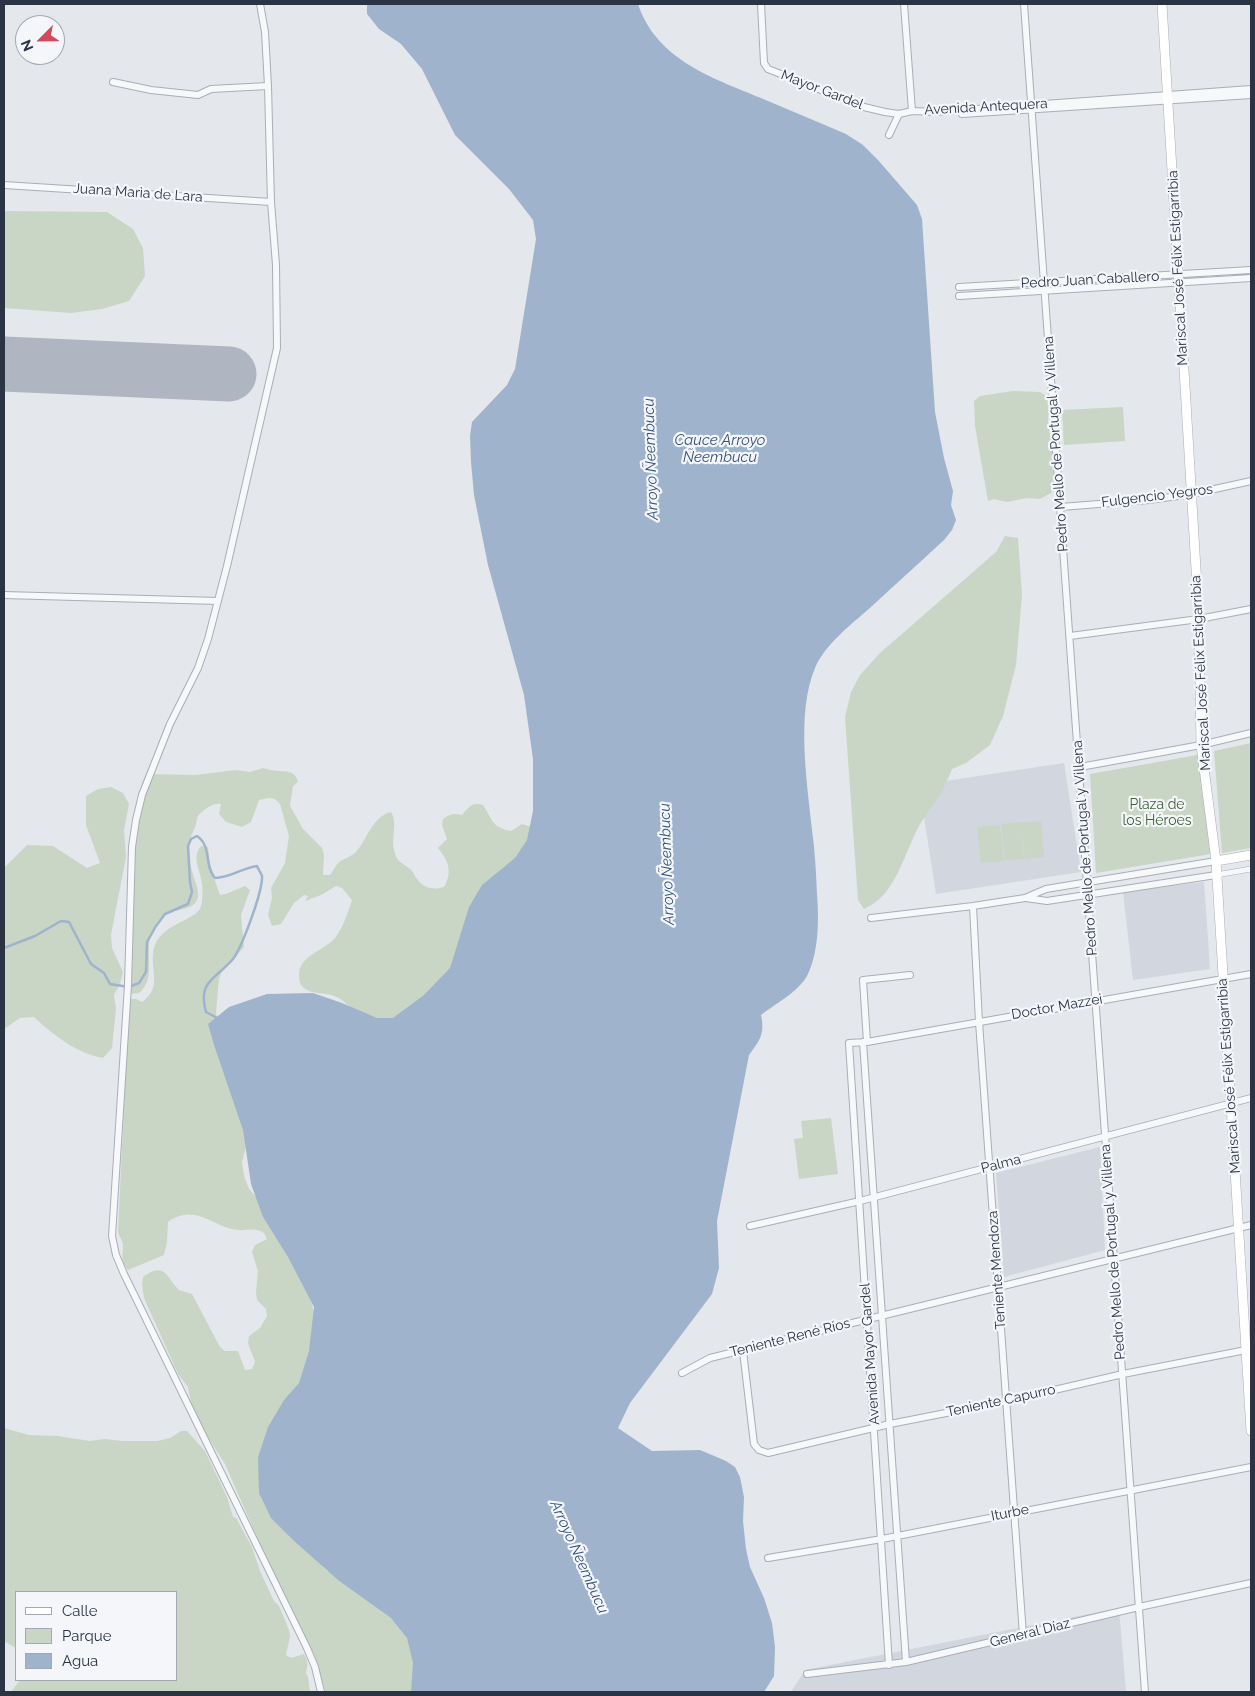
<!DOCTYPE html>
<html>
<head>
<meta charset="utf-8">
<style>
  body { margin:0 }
  #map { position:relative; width:1255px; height:1696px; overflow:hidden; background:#e4e7ec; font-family:Raleway,sans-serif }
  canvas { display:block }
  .frame { position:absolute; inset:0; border:5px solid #2b3445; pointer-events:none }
  .legend { position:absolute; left:15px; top:1591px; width:162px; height:90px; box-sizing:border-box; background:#f4f6f9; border:1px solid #a4a8b1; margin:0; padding:6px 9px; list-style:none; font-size:15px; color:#2b3445 }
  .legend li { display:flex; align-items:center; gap:10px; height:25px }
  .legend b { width:25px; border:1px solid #a4a8b1 }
  .north { position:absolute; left:15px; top:15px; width:50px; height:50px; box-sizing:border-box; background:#f4f6f9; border:1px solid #a4a8b1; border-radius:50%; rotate:247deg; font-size:14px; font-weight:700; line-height:20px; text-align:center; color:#2b3445 }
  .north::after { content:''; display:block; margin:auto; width:18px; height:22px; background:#d1495b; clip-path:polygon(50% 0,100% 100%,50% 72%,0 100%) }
</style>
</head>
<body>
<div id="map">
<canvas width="1255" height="1696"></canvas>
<div class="frame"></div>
<ul class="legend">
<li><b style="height:6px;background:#fff"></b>Calle</li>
<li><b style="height:14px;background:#c9d6c5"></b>Parque</li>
<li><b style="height:14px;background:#9fb4cc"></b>Agua</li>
</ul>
<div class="north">N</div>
</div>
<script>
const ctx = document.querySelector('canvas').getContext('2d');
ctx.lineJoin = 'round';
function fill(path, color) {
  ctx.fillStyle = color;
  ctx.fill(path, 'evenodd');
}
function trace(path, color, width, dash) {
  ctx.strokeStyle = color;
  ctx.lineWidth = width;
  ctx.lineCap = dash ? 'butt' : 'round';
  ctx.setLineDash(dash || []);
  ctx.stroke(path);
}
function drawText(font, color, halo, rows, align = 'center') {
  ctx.font = font + ' Raleway,sans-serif';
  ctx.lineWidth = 4.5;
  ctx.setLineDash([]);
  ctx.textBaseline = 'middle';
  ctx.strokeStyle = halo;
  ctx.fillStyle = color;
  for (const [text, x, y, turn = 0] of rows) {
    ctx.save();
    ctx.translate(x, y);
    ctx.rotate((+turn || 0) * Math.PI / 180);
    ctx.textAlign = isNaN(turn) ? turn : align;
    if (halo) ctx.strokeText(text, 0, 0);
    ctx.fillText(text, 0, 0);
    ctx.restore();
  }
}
fill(new Path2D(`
  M1064,763L1081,872L936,894L919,785Z
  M1204,882L1210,969L1133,980L1123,892Z
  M1100,1147L1105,1250L1004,1277L996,1173Z
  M1119,1608L1126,1692H791L805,1670Z`), '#d2d6de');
fill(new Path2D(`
  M4,211L107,212L133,229L143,248L145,276L129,301L102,309L71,313L4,308Z
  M1013,391L1040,392L1045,395L1049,402L1048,422L1054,460V487L1051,493L1040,499L1027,498L1007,502L994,499L988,501L975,426L974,401L980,396Z
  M1123,407L1125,441L1064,445L1062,410Z
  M1005,536L1018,538L1022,595L1016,665L1003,716L990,745L966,763L952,769C949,777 945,785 941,793C934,805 924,816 918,828C903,856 896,895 864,909L858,900L845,717L851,692L860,675L880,653L996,552Z
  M1251,743V848L1222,853L1214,751Z
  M1203,754L1211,854L1096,873L1090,774Z
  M263,768C268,769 274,771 279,771C289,772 295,771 298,782L293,786L290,806L303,829L322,848L324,855L323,875H330C333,871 336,865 339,862C345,858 351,857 356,852C368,838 372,817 391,812C398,823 391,837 394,850C397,863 402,862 411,870C415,873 412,872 415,876C421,887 434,892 445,886C452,870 449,862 438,848L447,839L442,825L443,819C450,814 454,813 462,815C469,807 472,802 483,805C493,820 491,827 511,831L522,824L529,826L534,830L463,967L391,1024C380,1020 366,1017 355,1011C348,1007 344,999 334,996C324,992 313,995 304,988C300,985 299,980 299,975C299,955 324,951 335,938C343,928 348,912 352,900L342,888L336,886L321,895L305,901L308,896L304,895L294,903L281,924L272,926L268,915L272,898L271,888L285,863L289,836L280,804L275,799L269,798L259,800L251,822L242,827L226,822L219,814L221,804C213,802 203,810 198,816C196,820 197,823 195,827C194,830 192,833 191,837C186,848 189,860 192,871C194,880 199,887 198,897C195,911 177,908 167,914C161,917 157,922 154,928C141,949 159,977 139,993L129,994L132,858L142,783L146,774L195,775L236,770L250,772Z
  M111,787L123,793L129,804L124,830L126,857L111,935L112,948L123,972L120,984L114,995L116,1008L112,1048L103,1058C78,1054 53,1035 34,1017L20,1018L4,1029V868L27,845L53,846L87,868L100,863L86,825V796L98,789Z
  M1041,821L1044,857L1025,859L1021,823Z
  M1021,822L1024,859L1005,860L1001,824Z
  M1000,825L1004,861L981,863L977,827Z
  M201,846L208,847L210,867L220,895L226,894L245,886L250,890L241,915L244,947L221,973L219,979L216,1012L218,1026L230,1055L247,1143L242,1162L244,1176L249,1189L258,1199L311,1299L315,1319L308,1551L327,1571L354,1578L463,1692H324L325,1689L295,1615L281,1592L225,1464L202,1428L191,1402L188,1387L178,1374L144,1298L142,1284L143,1277C165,1261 166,1277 179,1290L192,1294L220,1347L225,1351H238L245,1370L252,1369L255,1362L248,1343L249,1336L260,1328L267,1316L266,1309L257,1300L256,1293L258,1271L252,1252L255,1245L267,1239L264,1233C254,1227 248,1231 238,1230C214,1228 195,1202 168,1222L167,1242L164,1255L128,1270C120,1260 123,1256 123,1245C123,1241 119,1236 118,1232L129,999H136L142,1002C165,986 147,967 155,945C163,923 198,920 201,906C203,898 203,887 201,879C199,867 192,857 201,846Z
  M831,1118L838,1174L799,1179L794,1139L803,1138L801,1121Z
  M4,1428L29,1435L57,1436L90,1441L104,1439L123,1441H157L170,1438L181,1431H187L205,1451L227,1497L233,1517L236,1518L252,1547L260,1571L274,1601L279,1606L289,1630L290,1636L286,1655L291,1658L304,1654C308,1661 308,1665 306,1673L308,1677L310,1692H11L20,1680H176V1592H16V1648L4,1641Z`), '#c9d6c5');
fill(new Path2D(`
  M367,4H638C656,59 712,78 761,98C789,110 818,122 846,134L863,145L878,160L917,205L922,219L935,412L944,458L953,491L951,505L956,520L952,530L944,540C920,562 895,585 871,607C852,624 825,644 815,668C796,713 807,782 812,830C815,851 816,872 817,894C819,920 819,952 807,976C798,992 775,1004 761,1015C765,1034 760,1040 749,1055L717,1221L719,1268L712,1294L630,1403L618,1428L652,1451L700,1450L726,1461L735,1467L740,1477L744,1497L743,1521L746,1549L750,1567L764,1598L772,1623L775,1647L774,1676L764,1692H411L413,1663L407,1638L391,1618L338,1580L293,1540L271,1518L259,1493L258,1457L268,1427L284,1400L299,1383L309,1351L314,1307L288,1257L263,1217L251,1184L243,1130L214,1045L208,1024L229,1007L267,994L313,993L342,1003L377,1018H393L424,995L450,968L469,907L482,885L515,858L527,840L533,811V759L524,695L488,565L474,495L471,462L470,436L472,422L507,385L515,369L536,239L533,220L509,189L455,135L422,69L401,44L379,29L367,14Z`), '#9fb4cc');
trace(new Path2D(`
  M4,948L35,936L61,921L69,922L91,964L104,973L110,984L129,987L139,983L146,972L147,942L156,926L165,914L188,904L192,892L190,882L188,846L191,839L197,836C212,846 204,866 215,878C230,878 242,868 257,866C258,869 261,873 262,876C263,891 242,947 233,959C216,979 197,981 206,1012L219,1019`), '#9fb4cc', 2.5);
trace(new Path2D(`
  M4,364L229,374`), '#b0b6c1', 55);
const pedestrian = new Path2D(`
  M1216,875L1251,869`);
const minor = new Path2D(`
  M260,4L265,32L268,86L271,202L276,265L277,348L227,566L208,639L198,668L170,724L142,795L136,820L132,847L128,985L112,1236L116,1255L124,1274L307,1648L315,1667L321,1692
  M761,4L764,63L768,69L864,107L885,112L899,114L912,111L934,112L1251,89
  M904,4L912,111
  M1024,4C1065,567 1104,1130 1145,1692
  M113,82L151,90L198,95L211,89L268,86
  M962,114L1251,95
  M889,135L899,114
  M4,185L271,202
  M959,287L1251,270
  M959,296L1251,278
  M1061,507L1149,500L1192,494L1251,481
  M4,595L218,601
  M1070,636L1199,619L1251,609
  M1080,767L1201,745L1251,733
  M1026,898L1047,901L1216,875
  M973,906L979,1022L1023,1635
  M871,918L973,906L1025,898L1046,889L1216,861
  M863,1042L906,1662
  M867,1042L863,980L910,975
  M750,1226L860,1201L1251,1098
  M743,1351L754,1444L759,1450L768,1453L890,1424L1007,1401L1123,1374L1251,1349
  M682,1373L710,1358L1251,1225
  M768,1558L882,1539L1251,1467
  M889,1665L849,1043L867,1042L1251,974
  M807,1674L906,1662L1139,1607L1251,1583`);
const secondary = new Path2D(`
  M1162,4L1199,619L1201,745L1216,861L1251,1431
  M1216,861L1251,855`);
trace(pedestrian, '#a9aeb7', 6);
trace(minor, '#a9aeb7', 8);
trace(secondary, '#a9aeb7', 10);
trace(pedestrian, '#f7f8fa', 5);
trace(minor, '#f7f8fa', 6);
trace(secondary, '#fff', 9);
drawText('14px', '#2b3445', '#f4f6f9', [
  ["Mayor Gardel",822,90,21],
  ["Avenida Antequera",986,107,-3],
  ["Juana Marìa de Lara",138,193,4],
  ["Mariscal José Félix Estigarribia",1178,268,-93],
  ["Pedro Juan Caballero",1090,280,-3],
  ["Pedro Mello de Portugal y Villena",1056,444,-94],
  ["Fulgencio Yegros",1157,496,-7],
  ["Mariscal José Félix Estigarribia",1201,673,-93],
  ["Pedro Mello de Portugal y Villena",1085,848,-94],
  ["Doctor Mazzei",1057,1007,-10],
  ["Mariscal José Félix Estigarribia",1229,1076,-94],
  ["Palma",1001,1164,-14],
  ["Pedro Mello de Portugal y Villena",1113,1252,-94],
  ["Teniente Mendoza",997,1270,-94],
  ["Teniente René Ríos",790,1338,-14],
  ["Avenida Mayor Gardel",870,1354,-94],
  ["Teniente Capurro",1001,1401,-12],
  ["Iturbe",1010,1513,-11],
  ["General Díaz",1030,1633,-14]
]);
drawText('14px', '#3f6138', '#f4f6f9', [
  ["Plaza de",1157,805],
  ["los Héroes",1157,821]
]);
drawText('italic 15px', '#34527a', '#f4f6f9', [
  ["Cauce Arroyo",720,440],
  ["Ñeembucu",720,457],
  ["Arroyo Ñeembucu",651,459,-92],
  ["Arroyo Ñeembucu",667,864,-92],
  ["Arroyo Ñeembucu",579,1557,66]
]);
</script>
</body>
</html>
